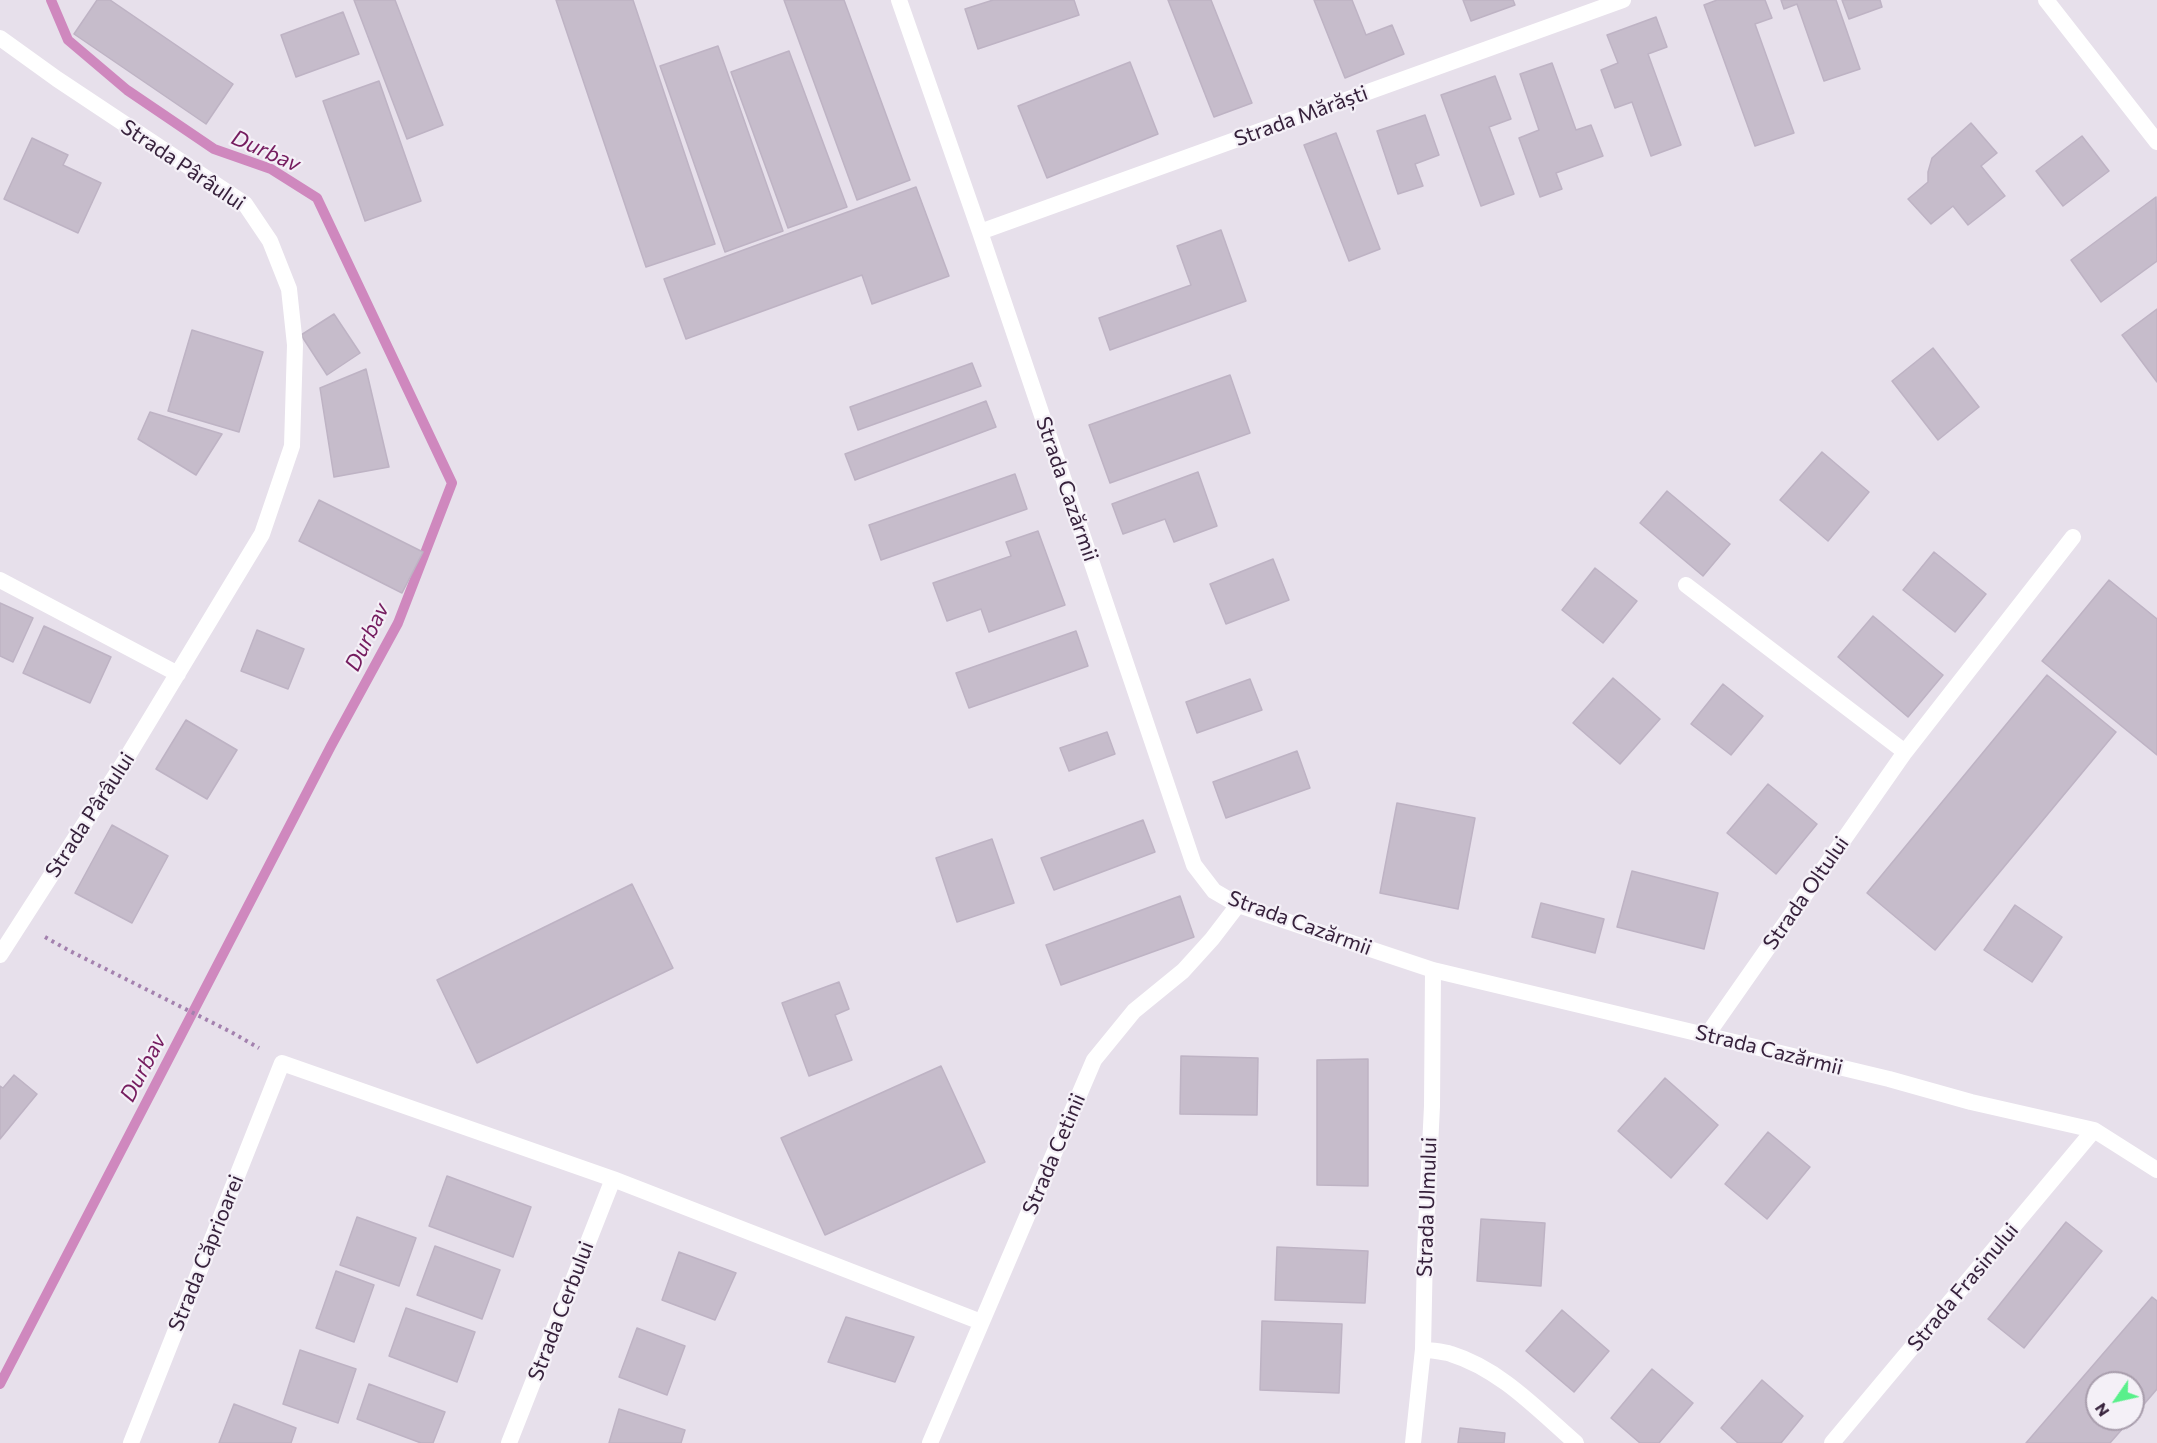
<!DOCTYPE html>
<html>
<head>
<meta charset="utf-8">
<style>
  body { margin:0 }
  #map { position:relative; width:2157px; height:1443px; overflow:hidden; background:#e7e0eb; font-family:Commissioner,sans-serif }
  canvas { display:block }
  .north { position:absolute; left:2085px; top:1371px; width:60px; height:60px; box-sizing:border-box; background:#f4f0f7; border:2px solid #a89dac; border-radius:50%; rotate:236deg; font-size:16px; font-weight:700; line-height:24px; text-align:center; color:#36213b }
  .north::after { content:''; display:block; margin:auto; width:21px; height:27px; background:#59f08b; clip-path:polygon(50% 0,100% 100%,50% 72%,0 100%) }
</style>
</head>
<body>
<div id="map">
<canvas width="2157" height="1443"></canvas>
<div class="north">N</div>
</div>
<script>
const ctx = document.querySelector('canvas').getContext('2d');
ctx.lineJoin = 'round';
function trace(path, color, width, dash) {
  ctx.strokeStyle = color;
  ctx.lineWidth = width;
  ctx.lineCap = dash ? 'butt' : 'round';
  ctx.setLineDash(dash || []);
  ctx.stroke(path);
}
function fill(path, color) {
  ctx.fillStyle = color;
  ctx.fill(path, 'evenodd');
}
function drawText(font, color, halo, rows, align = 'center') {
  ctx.font = font + ' Commissioner,sans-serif';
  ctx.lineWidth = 4.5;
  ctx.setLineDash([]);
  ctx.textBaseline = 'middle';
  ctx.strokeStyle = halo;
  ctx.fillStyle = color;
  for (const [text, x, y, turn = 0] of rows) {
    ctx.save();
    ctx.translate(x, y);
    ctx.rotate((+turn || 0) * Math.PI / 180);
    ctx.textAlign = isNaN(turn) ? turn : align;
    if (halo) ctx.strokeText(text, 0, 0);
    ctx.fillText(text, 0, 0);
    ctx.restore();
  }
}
trace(new Path2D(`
  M0,1384L331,746L398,623L452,483L317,198L271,169L214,149L127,90L68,40L51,0`), '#cf88be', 10);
const building = new Path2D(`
  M97,0H110L233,84L206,124L74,34Z
  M354,0H395L443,125L407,139Z
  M556,0H633L715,244L646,267Z
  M784,0H844L910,180L857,200Z
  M993,0H1074L1079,15L978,49L965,9Z
  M1168,0H1211L1252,103L1214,117Z
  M1314,0H1352L1366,35L1392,25L1404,54L1345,78Z
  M1463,0H1513L1515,5L1471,21Z
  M1717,0H1765L1772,18L1755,24L1794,133L1755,146L1704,5Z
  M1781,0H1836L1860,69L1824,81L1797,4L1784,9Z
  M1842,0H1880L1882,7L1849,19Z
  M343,12L359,54L296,77L281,35Z
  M1656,17L1667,47L1648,54L1681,145L1651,156L1632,102L1615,108L1601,70L1618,63L1607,35Z
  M718,46L783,231L725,252L660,66Z
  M789,51L847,207L788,228L731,72Z
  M1130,62L1158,134L1047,178L1018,106Z
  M1552,63L1576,130L1591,125L1603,156L1556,173L1562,189L1540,197L1519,138L1539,130L1520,74Z
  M1495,76L1511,119L1489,127L1514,194L1481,206L1441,95Z
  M379,81L421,201L365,221L323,101Z
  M1425,115L1439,155L1415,164L1423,186L1398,194L1377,131Z
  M1971,123L1997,153L1981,166L2005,196L1968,225L1953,206L1931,224L1908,199L1928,182V172L1932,158Z
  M1336,133L1380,249L1349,261L1304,145Z
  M2082,136L2109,171L2063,206L2036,171Z
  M32,138L68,155L63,165L101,183L78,233L4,199Z
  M916,187L949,276L872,304L862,275L686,339L664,279Z
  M2156,197L2157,261L2101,302L2071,260Z
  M1221,230L1246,301L1110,350L1099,318L1191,285L1177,246Z
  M2157,309V382L2122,335Z
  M334,314L360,353L327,375L301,335Z
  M192,330L263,352L239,432L168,411Z
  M1933,348L1979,407L1938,440L1892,381Z
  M972,363L981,386L858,430L850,407Z
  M366,369L389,467L334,477L320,388Z
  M1230,375L1250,433L1110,483L1089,425Z
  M986,401L996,427L855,480L845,454Z
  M150,412L222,434L196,475L138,439Z
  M1822,452L1869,492L1828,541L1780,500Z
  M1198,472L1217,526L1174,542L1165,519L1123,534L1112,504Z
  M1015,474L1027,509L881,560L869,525Z
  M1667,491L1730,544L1703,576L1640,523Z
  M319,500L423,552L402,593L299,541Z
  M1038,531L1065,605L989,632L981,609L947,621L933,583L1011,556L1006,542Z
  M1934,552L1986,594L1955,632L1903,590Z
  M1273,559L1289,600L1226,624L1210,584Z
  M1595,568L1637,601L1603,643L1562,610Z
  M2109,580L2157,619V755L2042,661Z
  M0,603L33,618L13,662L0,656Z
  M1873,616L1943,675L1908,717L1838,657Z
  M44,626L111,657L90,703L23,673Z
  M257,630L304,649L288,689L241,671Z
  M1076,631L1088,666L969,708L956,673Z
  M2047,675L2116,732L1935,950L1867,893Z
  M1613,678L1660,719L1620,764L1573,723Z
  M1250,679L1262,710L1197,733L1186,702Z
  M1723,684L1763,716L1731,755L1691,724Z
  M186,720L237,750L207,799L156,769Z
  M1107,732L1115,754L1069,771L1060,748Z
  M1297,751L1310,788L1226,818L1213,782Z
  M1768,784L1817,824L1776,874L1727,833Z
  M1397,803L1475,818L1458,909L1380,893Z
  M1143,820L1155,852L1054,890L1041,858Z
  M112,825L168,856L132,923L75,893Z
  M992,839L1014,903L957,922L936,858Z
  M1632,871L1718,893L1704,949L1617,927Z
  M632,884L673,968L477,1063L437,980Z
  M1180,896L1194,937L1061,985L1046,945Z
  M1541,903L1604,919L1595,953L1532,937Z
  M2015,905L2062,937L2032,982L1984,950Z
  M839,982L849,1009L835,1015L852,1060L809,1076L782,1003Z
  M1181,1056L1258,1058L1257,1115L1180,1114Z
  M1368,1059V1186L1317,1185V1060Z
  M941,1066L985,1162L825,1235L781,1138Z
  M14,1075L37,1094L0,1139V1086L3,1088Z
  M1665,1078L1718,1125L1671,1178L1618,1131Z
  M1768,1132L1810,1167L1767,1219L1725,1184Z
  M447,1176L531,1207L513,1257L429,1226Z
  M357,1217L416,1238L399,1286L340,1265Z
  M1481,1219L1545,1223L1541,1286L1477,1281Z
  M2066,1222L2102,1251L2024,1348L1988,1319Z
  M435,1246L500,1270L482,1319L417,1295Z
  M1277,1247L1368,1251L1365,1303L1275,1300Z
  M679,1252L736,1273L715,1320L662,1300Z
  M336,1271L374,1285L354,1342L316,1328Z
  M2152,1297L2157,1301V1389L2133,1417V1383H2097V1419H2131L2110,1443H2026Z
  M406,1308L475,1332L457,1382L389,1356Z
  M1562,1310L1609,1351L1574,1392L1526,1351Z
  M846,1317L914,1337L895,1382L828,1362Z
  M1262,1321L1342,1324L1339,1393L1260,1390Z
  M637,1328L685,1346L667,1395L619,1377Z
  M300,1350L356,1369L338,1423L283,1404Z
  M1652,1369L1693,1403L1659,1443H1640L1611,1418Z
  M1762,1380L1803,1416L1781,1443H1738L1721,1428Z
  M369,1384L445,1412L433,1443H421L357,1419Z
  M234,1404L296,1428L291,1443H219Z
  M619,1409L685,1430L681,1443H609Z
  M1460,1428L1505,1433L1504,1443H1458Z`);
fill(building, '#c6bccb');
trace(building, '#beb3c4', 1.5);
trace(new Path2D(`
  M45,937L68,950L231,1032L259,1048`), '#a381ae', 4, [3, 4.5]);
trace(new Path2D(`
  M899,0L980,232L1194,865L1214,891L1238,905L1433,970L1889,1079L1971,1102L2094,1130L2157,1170
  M2046,0L2157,142
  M0,38L57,79L245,204L270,241L289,289L295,345L292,446L262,534L126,759L0,955
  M980,232L1623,0
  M0,580L178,674
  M1686,585L1905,752L1707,1035
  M1905,752L2073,537
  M1423,1349C1432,1351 1442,1351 1451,1354C1500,1369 1538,1410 1576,1443
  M131,1443L282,1063L613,1179L981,1322
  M509,1443L613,1179
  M930,1443L1094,1060L1134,1011L1183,971L1212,939L1238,905
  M1413,1443L1423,1349L1425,1250L1432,1106L1433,970
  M1832,1443L2094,1130`), '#fff', 16);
drawText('21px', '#36213b', '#f4f0f7', [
  ["Strada Mărăști",1301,116,-20],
  ["Strada Pârâului",183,165,34],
  ["Strada Cazărmii",1067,489,71],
  ["Strada Pârâului",90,815,-57],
  ["Strada Oltului",1806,893,-55],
  ["Strada Cazărmii",1300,923,20],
  ["Strada Cazărmii",1769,1050,14],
  ["Strada Cetinii",1054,1154,-67],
  ["Strada Ulmului",1427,1207,-88],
  ["Strada Căprioarei",206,1253,-68],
  ["Strada Frasinului",1963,1287,-50],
  ["Strada Cerbului",561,1311,-69]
]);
drawText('italic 22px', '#751c5f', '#f4f0f7', [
  ["Durbav",266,151,24],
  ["Durbav",367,637,-64],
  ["Durbav",143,1068,-62]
]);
</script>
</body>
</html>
